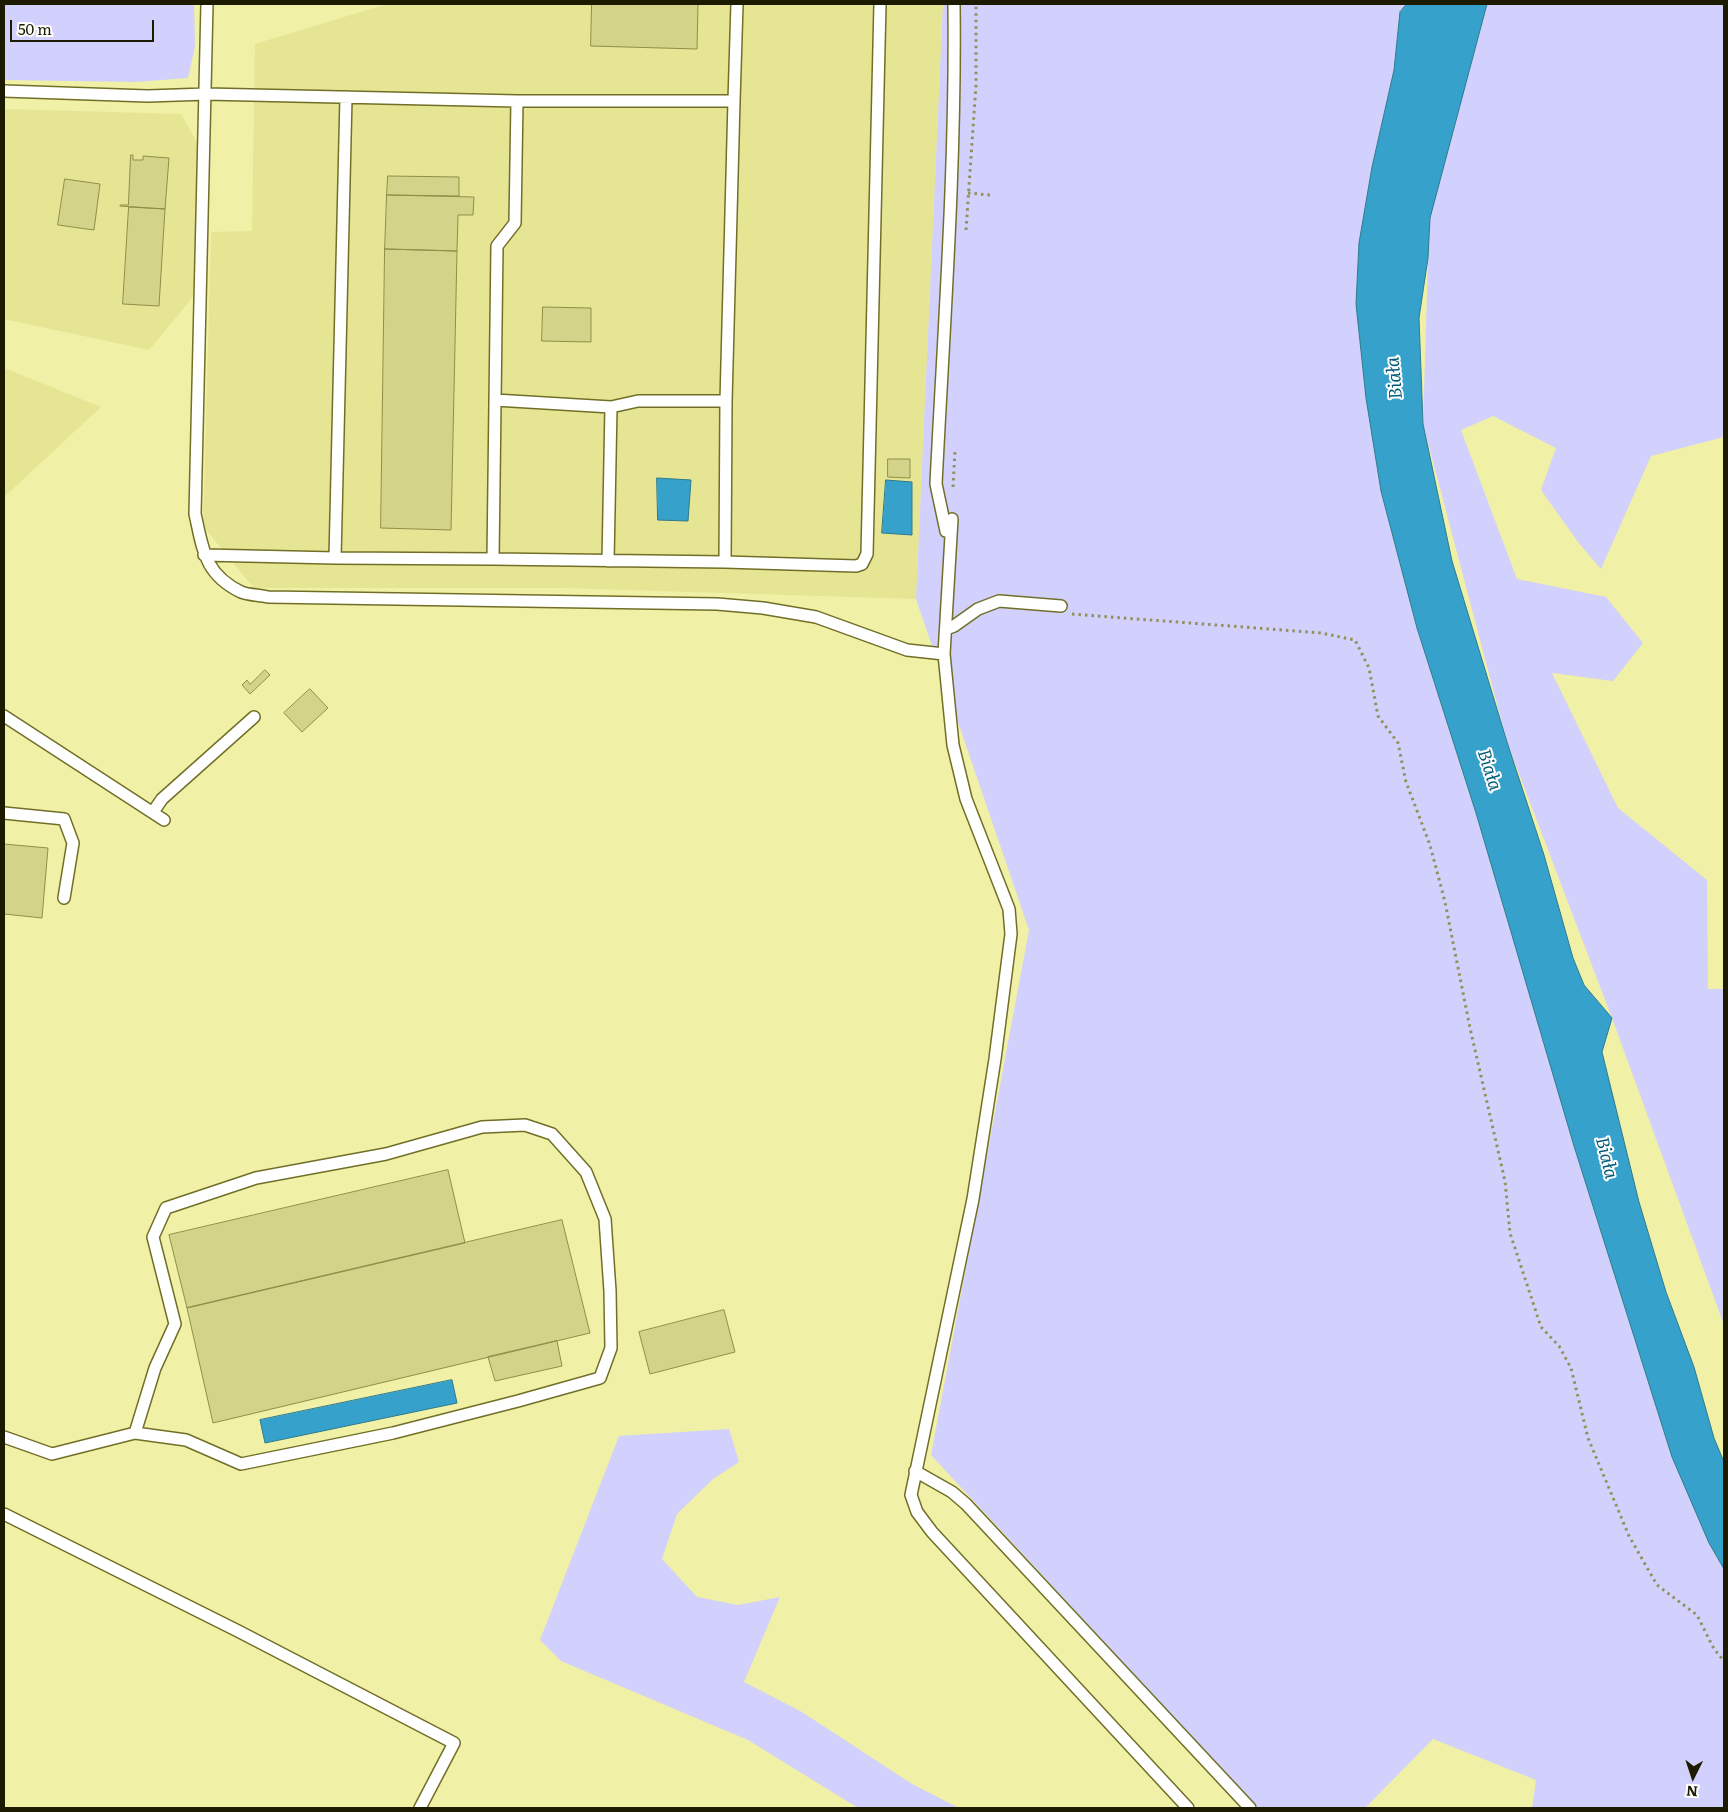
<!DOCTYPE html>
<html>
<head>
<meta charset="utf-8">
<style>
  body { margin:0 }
  #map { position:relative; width:1728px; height:1812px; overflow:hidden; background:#f0f0a6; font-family:Literata,serif }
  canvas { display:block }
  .frame { position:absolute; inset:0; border:5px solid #1c1b00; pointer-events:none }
  .north { position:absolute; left:1668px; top:1752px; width:50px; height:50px; -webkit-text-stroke:4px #fff; paint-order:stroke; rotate:184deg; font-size:14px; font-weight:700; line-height:20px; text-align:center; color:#1c1b00 }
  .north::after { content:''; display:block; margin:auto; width:18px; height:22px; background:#1c1b00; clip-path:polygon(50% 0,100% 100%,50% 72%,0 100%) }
  .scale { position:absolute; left:10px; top:20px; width:144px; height:22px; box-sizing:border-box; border:2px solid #1c1b00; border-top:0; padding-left:6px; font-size:15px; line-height:18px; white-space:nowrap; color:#1c1b00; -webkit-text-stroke:4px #fff; paint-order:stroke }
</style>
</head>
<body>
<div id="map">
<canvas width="1728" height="1812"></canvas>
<div class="frame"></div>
<div class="north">N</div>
<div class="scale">50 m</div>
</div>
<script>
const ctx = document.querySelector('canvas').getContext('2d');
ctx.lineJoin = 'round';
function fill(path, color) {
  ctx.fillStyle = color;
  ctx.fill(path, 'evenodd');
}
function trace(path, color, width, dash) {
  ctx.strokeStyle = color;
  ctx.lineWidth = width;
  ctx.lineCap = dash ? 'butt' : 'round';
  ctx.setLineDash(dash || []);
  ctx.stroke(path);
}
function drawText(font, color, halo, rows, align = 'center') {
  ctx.font = font + ' Literata,serif';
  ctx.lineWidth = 4;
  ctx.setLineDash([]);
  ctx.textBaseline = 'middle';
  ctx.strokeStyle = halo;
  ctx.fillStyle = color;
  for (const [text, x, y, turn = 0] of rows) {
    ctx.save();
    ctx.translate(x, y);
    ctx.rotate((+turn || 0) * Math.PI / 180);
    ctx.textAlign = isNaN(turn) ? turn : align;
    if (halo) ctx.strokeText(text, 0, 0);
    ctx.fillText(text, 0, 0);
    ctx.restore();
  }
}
fill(new Path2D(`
  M387,4H943L916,599L564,588H254L203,526L211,232L252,231L255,44Z
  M4,109L181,114L198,144L193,297L149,350L4,319Z
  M4,368L101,407L4,497Z`), '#e6e594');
fill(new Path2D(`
  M4,4H194L195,46L188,78L135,82L4,80Z
  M943,4H1407L1400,12L1394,70L1372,167L1359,243L1356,304L1366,398L1381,491L1417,628L1476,813L1574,1146L1672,1457L1709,1543L1724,1569V1808H1532L1536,1780L1433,1739L1365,1808H1258L931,1455L1029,930L916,599Z
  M1436,4H1724V437L1651,456L1601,569L1578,542L1541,490L1556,448L1493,416L1461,430L1517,579L1606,597L1643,643L1613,681L1552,673L1618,808L1707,880L1708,989H1724V1325L1612,1018L1507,742L1423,424Z
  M729,1429L739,1462L713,1479L677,1514L662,1559L697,1597L738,1605L780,1597L744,1682L802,1712L912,1784L959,1808H858L748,1740L561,1661L540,1640L619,1436Z`), '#d2d0fc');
const water = new Path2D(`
  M1407,4H1487L1430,218L1428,258L1419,318L1423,424L1452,561L1507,742L1544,855L1573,958L1584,985L1612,1018L1602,1052L1639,1202L1666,1292L1694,1367L1714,1438L1724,1462V1569L1709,1543L1672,1457L1574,1146L1476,813L1417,628L1381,491L1366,398L1356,304L1359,243L1372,167L1394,70L1400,12Z
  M657,478L691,480L688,521L658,520Z
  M886,480L912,482V535L882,533Z
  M452,1380L457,1403L265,1443L260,1420Z`);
fill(water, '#36a2cb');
trace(water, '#2e7a8e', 1);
const building = new Path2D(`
  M592,4H698L697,49L591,46Z
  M131,155H133V160H143V156L169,158L165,209L120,206V205H128Z
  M388,176L459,177V196L387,195Z
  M65,179L100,184L94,230L58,225Z
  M387,195L474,197L473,215H458L457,251L385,249Z
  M129,207L165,209L159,306L123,304Z
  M385,249L457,251L451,530L381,528Z
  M543,307L591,308V342L542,341Z
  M888,459H910V478L888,477Z
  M265,670L270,675L250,694L242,685L247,680L250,684Z
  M310,689L328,708L302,732L284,713Z
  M4,844L48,848L42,918L4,914Z
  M448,1170L465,1243L187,1308L169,1235Z
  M562,1220L590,1333L213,1423L187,1308Z
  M724,1310L735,1352L650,1374L639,1332Z
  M557,1341L562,1366L495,1381L488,1357Z`);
fill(building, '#d4d38a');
trace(building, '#908f48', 1);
const service = new Path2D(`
  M207,4L195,514C203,549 204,574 241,592C248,595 259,595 268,597L717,604L763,608L816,617L907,650L944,654L953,745L966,799L1009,909L1011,934L995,1059L973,1199L911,1495L917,1512L932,1532L1188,1808
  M4,91L148,96L206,94L517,101H734L726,401L725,562L493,559
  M346,97L335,558L493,559L497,246L515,223L517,101
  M734,101L737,4
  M495,400L611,407L608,561
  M611,407L638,401H726
  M951,531H946L936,484C944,324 956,164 954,4
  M204,555L335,558
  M725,562L856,566L862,564L867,554L880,4
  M946,629L954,626L978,609L999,601L1061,606
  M944,654L952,519
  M4,716L164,820
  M153,812L162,799L254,717
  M4,813L64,819L73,843L64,898
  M4,1437L52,1454L135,1433L186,1440L241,1464L393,1433L518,1401L600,1378L611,1348L610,1291L605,1219L586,1172L552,1134L525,1125L482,1127L386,1154L256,1178L166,1208L153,1237L175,1324L155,1368L135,1433
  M915,1471L952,1492L966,1504L1250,1808
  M4,1514L238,1631L454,1743L420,1808`);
trace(service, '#716f27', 14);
trace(new Path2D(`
  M968,193L990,195
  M966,230L976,85V4
  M953,487L955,451
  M1072,614L1321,633L1355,640L1369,668L1378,716L1398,743L1406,782L1430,845L1445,902L1470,1028L1505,1181L1510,1233L1541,1327L1559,1346L1571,1368L1588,1438L1629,1536L1657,1585L1697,1615L1714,1649L1724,1661`), '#91915c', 3, [2.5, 4]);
trace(service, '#fff', 11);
drawText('italic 18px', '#015c78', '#fff', [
  ["Biała",1395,378,-95],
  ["Biała",1489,770,72],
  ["Biała",1606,1158,76]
]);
</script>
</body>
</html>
